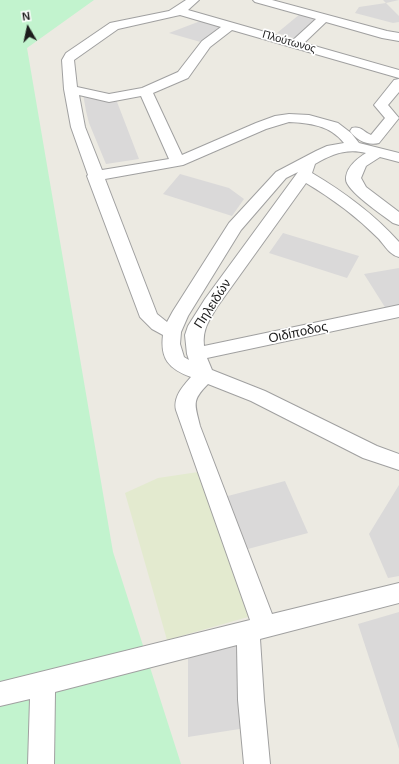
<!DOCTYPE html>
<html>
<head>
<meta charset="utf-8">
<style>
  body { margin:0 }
  #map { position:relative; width:399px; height:764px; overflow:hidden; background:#eceae2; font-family:Arial,sans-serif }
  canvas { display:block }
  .north { position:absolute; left:8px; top:8px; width:40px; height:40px; -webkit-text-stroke:3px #fff; paint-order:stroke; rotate:351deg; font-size:11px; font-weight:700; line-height:16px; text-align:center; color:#1c1c1c }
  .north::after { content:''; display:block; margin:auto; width:14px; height:18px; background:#1c1c1c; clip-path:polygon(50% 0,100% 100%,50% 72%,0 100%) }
</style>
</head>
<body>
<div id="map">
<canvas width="399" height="764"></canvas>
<div class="north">N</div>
</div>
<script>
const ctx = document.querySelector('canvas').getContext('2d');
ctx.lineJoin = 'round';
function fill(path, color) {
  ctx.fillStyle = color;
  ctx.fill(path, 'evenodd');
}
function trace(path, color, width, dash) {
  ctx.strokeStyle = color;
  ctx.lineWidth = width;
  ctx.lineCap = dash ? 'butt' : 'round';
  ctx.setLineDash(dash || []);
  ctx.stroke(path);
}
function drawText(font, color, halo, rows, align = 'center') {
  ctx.font = font + ' Arial,sans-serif';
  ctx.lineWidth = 3.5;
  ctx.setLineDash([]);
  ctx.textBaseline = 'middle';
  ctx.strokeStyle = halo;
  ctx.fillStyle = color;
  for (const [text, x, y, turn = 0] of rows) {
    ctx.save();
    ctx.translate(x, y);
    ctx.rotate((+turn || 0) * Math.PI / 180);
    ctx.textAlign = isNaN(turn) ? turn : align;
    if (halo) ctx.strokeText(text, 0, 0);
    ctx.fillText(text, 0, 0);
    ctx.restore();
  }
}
fill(new Path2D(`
  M383,0H399L386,3L399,16V22L393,23L355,13L359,7L386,3Z
  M300,14L320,19L300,40L277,33Z
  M203,20L225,26L204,43L169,33Z
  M82,88L114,94L139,159L106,164L89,123L86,111Z
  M180,174L229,188L244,199L232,216L163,194Z
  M283,233L359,256L347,278L269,253Z
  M399,268V309L388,312L364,274Z
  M285,481L308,533L244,550L224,497Z
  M399,485V576L388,578L369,534Z
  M399,612V749L358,624Z
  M240,644L246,728L188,737V656Z`), '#dad9d9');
fill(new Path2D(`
  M205,471L255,615L167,640L125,493L158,478Z`), '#e3eacf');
fill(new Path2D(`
  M0,0H94L27,48L113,552L181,764H0Z`), '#c2f3ce');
const street = new Path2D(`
  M186,0H199L188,10L293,40L316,19L255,2L253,0H272L387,31L399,33V41L382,38L326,22L304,43L399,70V78L232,30L210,47L188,78L153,93L182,155L256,123L275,116L289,114L309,115L338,123L351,133L359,143L399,153V162L380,157L366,166L361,178L366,187L399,212V225L393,223C384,216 345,190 346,179C346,167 358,158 366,153C347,148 332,154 315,164L312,173C344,192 374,214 399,242V257C390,255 385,246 379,239C357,217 333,199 306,183L217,307C209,321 202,329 204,346L399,305V317L207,358L212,370L265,391L377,446L399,454V470L363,458L251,401L208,384C191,401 195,404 200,426L272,614L399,583V603L260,639L264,700L270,764H244L238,700L237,645L55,692L54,764H28L30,699L0,706V682L250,620L176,410C173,397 183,386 191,377C169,369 160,359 163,335L152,329L140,317L87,176L88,175L71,127L64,89L62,60L66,53L110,23L169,11ZM180,15L221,27L202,41L178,72L142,88L109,94L77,87L74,60L118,29ZM79,95L109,102L141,96L169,159L102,170L85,127ZM289,122C309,123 330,125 344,143L327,146L316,151L276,172L229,223L173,311L167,322L157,314L105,179L183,165L266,129ZM298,172L205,299L188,326L185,335L187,354L189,360L184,357L180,344L181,332L188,316L241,230L286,178Z
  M399,79V92L388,105L399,118L379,143C368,146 356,140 350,131L352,128C362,126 363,132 371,135L385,118L374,105L394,80Z`);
trace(street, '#a0a0a0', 2);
fill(street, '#fff');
drawText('11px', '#1c1c1c', '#fff', [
  ["Πλούτωνος",289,42,16]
]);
drawText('13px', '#1c1c1c', '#fff', [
  ["Πηλειδών",213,304,-57],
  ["Οιδίποδος",298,333,-12]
]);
</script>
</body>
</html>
